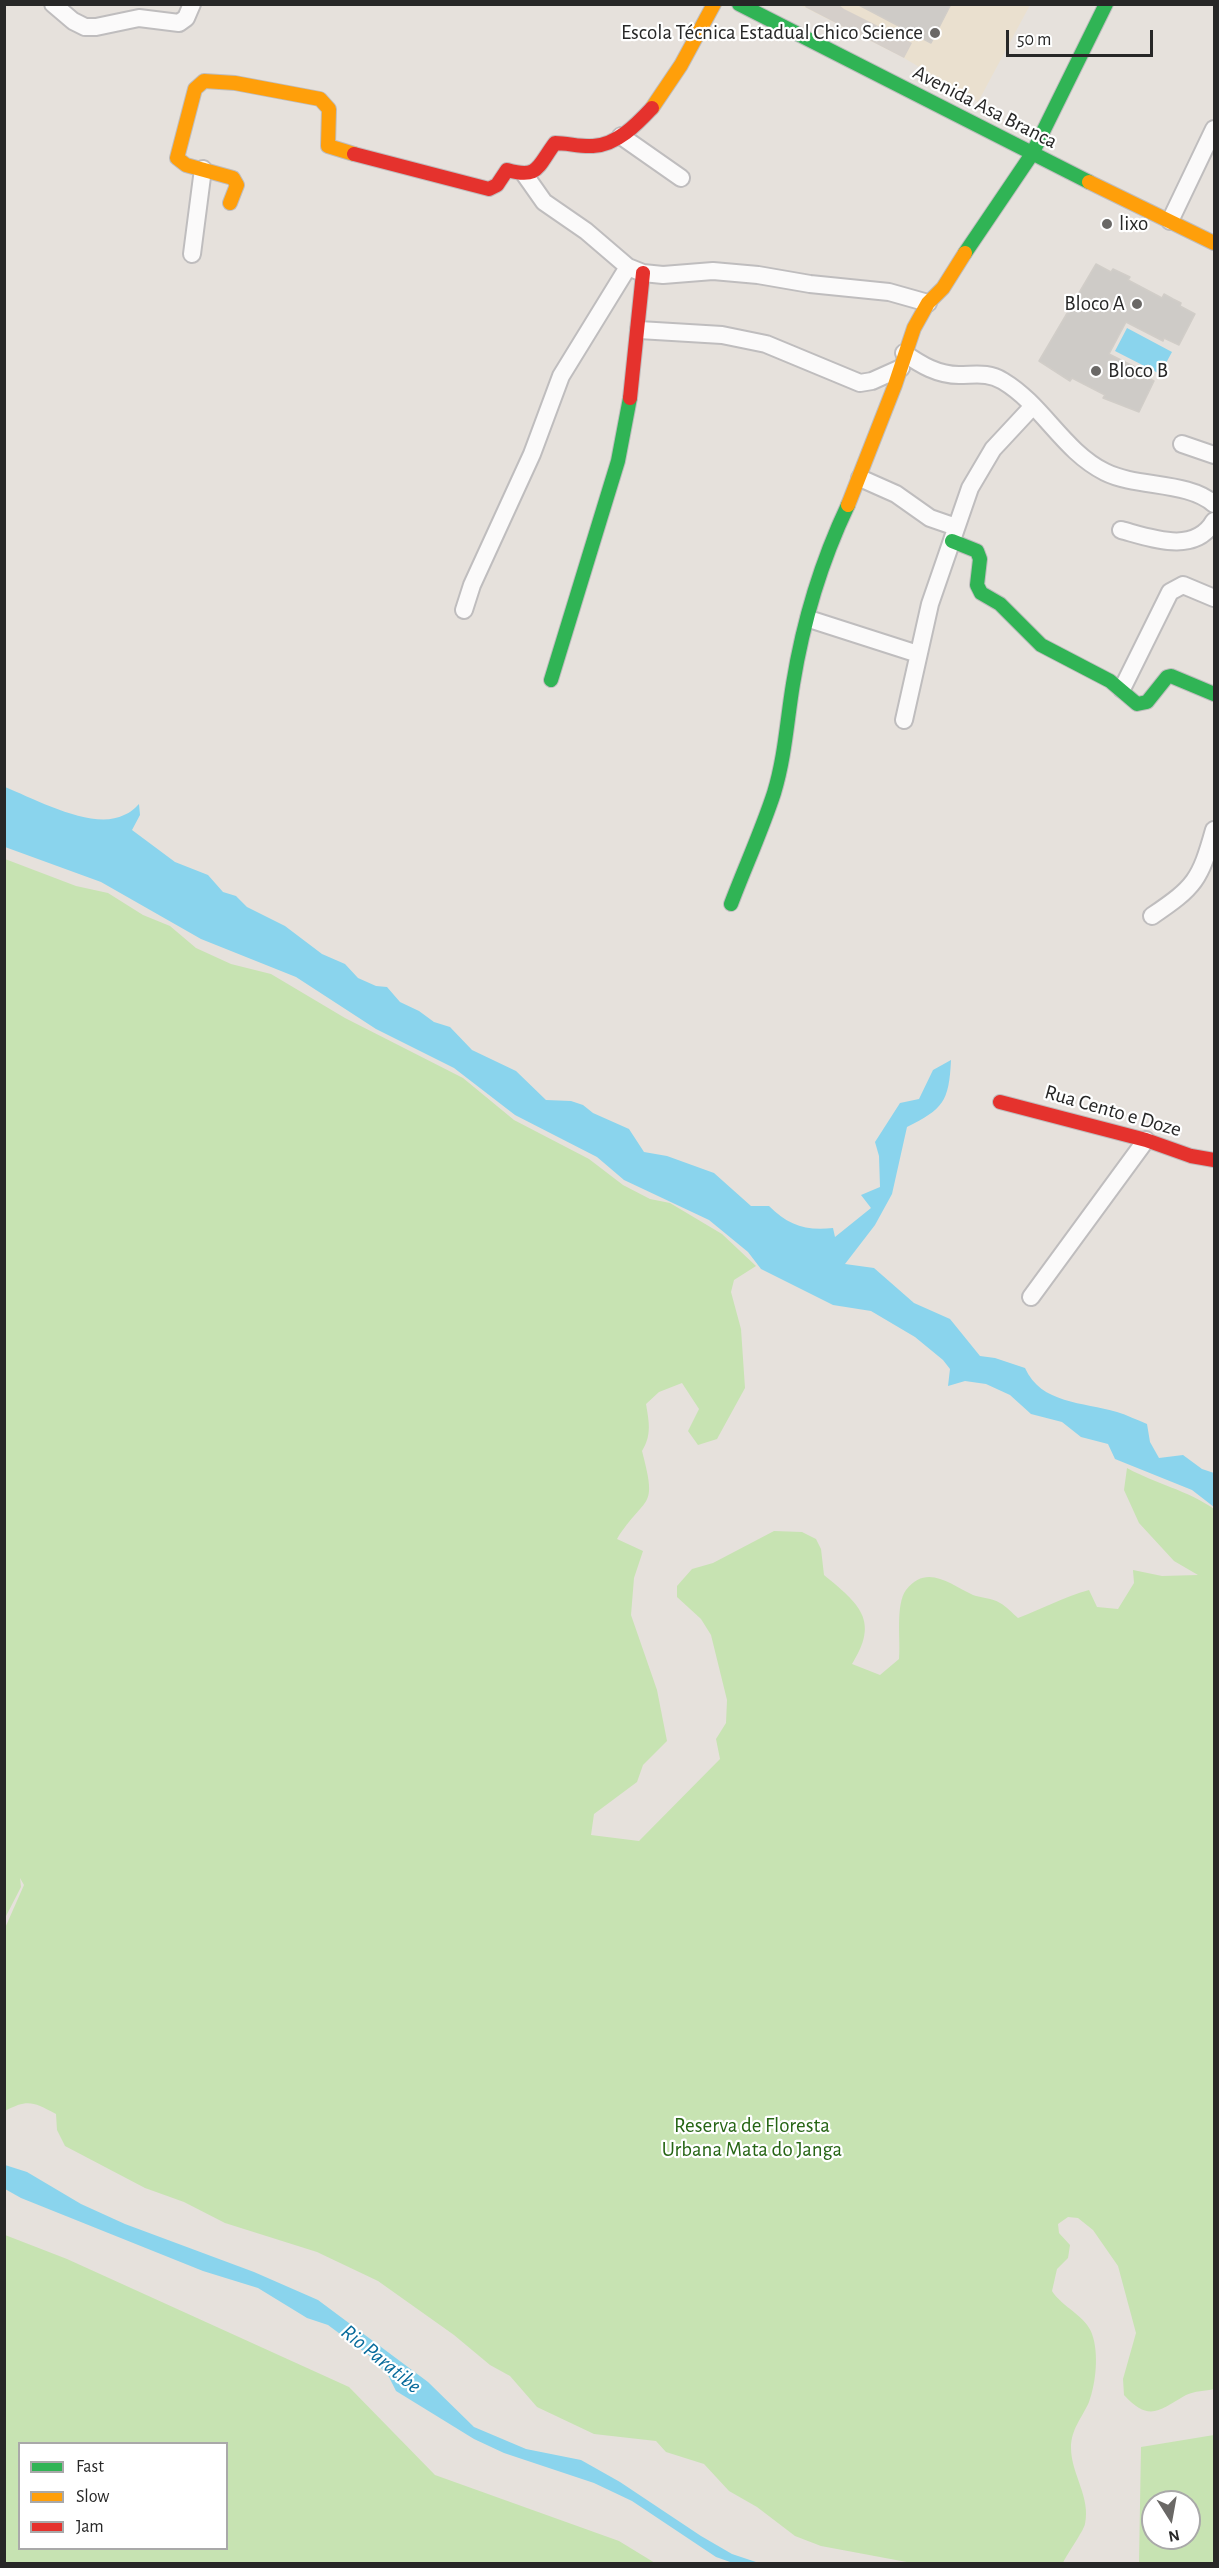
<!DOCTYPE html>
<html>
<head>
<meta charset="utf-8">
<style>
  body { margin:0 }
  #map { position:relative; width:1219px; height:2568px; overflow:hidden; background:#e6e1dc; font-family:"Alegreya Sans",sans-serif }
  canvas { display:block }
  .frame { position:absolute; inset:0; border:6px solid #272727; pointer-events:none }
  .legend { position:absolute; left:18px; top:2442px; width:210px; height:108px; box-sizing:border-box; background:#fff; border:2px solid #a9a9a9; margin:0; padding:8px 10px; list-style:none; font-size:18px; color:#272727 }
  .legend li { display:flex; align-items:center; gap:12px; height:30px }
  .legend b { width:30px; border:2px solid #a9a9a9 }
  .north { position:absolute; left:1141px; top:2490px; width:60px; height:60px; box-sizing:border-box; background:#fff; border:2px solid #a9a9a9; border-radius:50%; rotate:169deg; font-size:16px; font-weight:700; line-height:24px; text-align:center; color:#272727 }
  .north::after { content:''; display:block; margin:auto; width:21px; height:27px; background:#6a6866; clip-path:polygon(50% 0,100% 100%,50% 72%,0 100%) }
  .scale { position:absolute; left:1006px; top:30px; width:147px; height:27px; box-sizing:border-box; border:3px solid #272727; border-top:0; padding-left:8px; font-size:18px; line-height:21px; white-space:nowrap; color:#272727; -webkit-text-stroke:4px #fff; paint-order:stroke }
</style>
</head>
<body>
<div id="map">
<canvas width="1219" height="2568"></canvas>
<div class="frame"></div>
<ul class="legend">
<li><b style="height:8px;background:#30b455"></b>Fast</li>
<li><b style="height:8px;background:#ff9f0a"></b>Slow</li>
<li><b style="height:8px;background:#e5322d"></b>Jam</li>
</ul>
<div class="north">N</div>
<div class="scale">50 m</div>
</div>
<script>
const ctx = document.querySelector('canvas').getContext('2d');
ctx.lineJoin = 'round';
function fill(path, color) {
  ctx.fillStyle = color;
  ctx.fill(path, 'evenodd');
}
function trace(path, color, width, dash) {
  ctx.strokeStyle = color;
  ctx.lineWidth = width;
  ctx.lineCap = dash ? 'butt' : 'round';
  ctx.setLineDash(dash || []);
  ctx.stroke(path);
}
function drawText(font, color, halo, rows, align = 'center') {
  ctx.font = font + ' "Alegreya Sans",sans-serif';
  ctx.lineWidth = 4.5;
  ctx.setLineDash([]);
  ctx.textBaseline = 'middle';
  ctx.strokeStyle = halo;
  ctx.fillStyle = color;
  for (const [text, x, y, turn = 0] of rows) {
    ctx.save();
    ctx.translate(x, y);
    ctx.rotate((+turn || 0) * Math.PI / 180);
    ctx.textAlign = isNaN(turn) ? turn : align;
    if (halo) ctx.strokeText(text, 0, 0);
    ctx.fillText(text, 0, 0);
    ctx.restore();
  }
}
fill(new Path2D(`
  M800,5H1030L978,102L904,58Z`), '#eae0cf');
fill(new Path2D(`
  M5,859L76,886L108,893L143,915L170,926L196,948L231,964L271,974L345,1018L463,1078L514,1120L589,1159L623,1185L650,1199L670,1203L722,1234L756,1266L734,1280L731,1292L741,1329L745,1388L717,1439L698,1445L688,1431L699,1409L682,1383L659,1392L646,1404C649,1422 652,1435 642,1451C658,1512 646,1493 617,1539L643,1551L634,1578L631,1615L657,1690L667,1741L643,1765L637,1782L594,1814L591,1835L639,1841L720,1759L716,1739L726,1723L727,1700L711,1635L701,1619L677,1597V1586L692,1569L713,1563L774,1531L802,1532L816,1539L821,1549L824,1575C859,1604 880,1620 852,1664L880,1675L899,1659C901,1642 895,1605 906,1590C927,1563 951,1585 973,1595C981,1598 992,1598 1000,1603C1006,1606 1012,1613 1018,1618C1042,1609 1064,1597 1089,1590L1097,1607L1118,1609L1134,1583L1133,1570L1162,1576L1198,1575L1174,1561L1139,1523L1124,1490L1127,1468C1156,1484 1187,1490 1214,1509V2389C1206,2391 1194,2391 1186,2395C1159,2410 1150,2423 1124,2395L1123,2379L1136,2333L1118,2266L1093,2230L1078,2218L1068,2217L1058,2224L1059,2233L1070,2245L1068,2258L1057,2269L1052,2291C1062,2307 1086,2316 1092,2334C1099,2353 1096,2383 1089,2402C1082,2418 1071,2429 1071,2448C1071,2474 1091,2497 1085,2524C1083,2532 1068,2552 1063,2563H912L821,2546L795,2536L757,2507L729,2491L704,2464L666,2452L656,2441L594,2434L537,2407L510,2376L490,2365L454,2335L378,2281L317,2252L225,2223L184,2202L145,2188L65,2146L57,2130L56,2114C33,2102 28,2099 5,2111V1928L24,1885L20,1878L21,1887L5,1918Z
  M5,2235L67,2259L349,2387L435,2475L619,2541L655,2563H5ZM20,2444H226V2548H20Z
  M1214,2435V2563H1139L1141,2447ZM1153,2502H1189V2538H1153Z`), '#c7e3b2');
fill(new Path2D(`
  M807,4L839,5L844,9L912,43L904,58L805,7Z`), '#d5cfca');
fill(new Path2D(`
  M1127,328L1172,352L1160,374L1115,351Z
  M5,787C35,799 93,831 124,815C130,813 135,808 139,804L140,815L132,830L175,862L208,875L223,892L236,896L247,907L285,926L322,954L345,964L358,978L376,986L387,987L400,1002L419,1011L434,1022L450,1027L472,1050L516,1071L546,1100L571,1101L583,1105L593,1113L629,1129L644,1152L667,1156L714,1173L751,1206H769C788,1225 805,1231 833,1228L835,1237L871,1208L861,1195L880,1187L879,1156L875,1142L900,1103L919,1099L933,1070L951,1060C949,1102 943,1109 907,1127L892,1194L875,1225L845,1264L874,1268L914,1303L950,1319L980,1356L995,1358L1025,1368C1041,1404 1083,1402 1117,1412C1127,1415 1137,1420 1147,1424L1150,1442L1159,1458L1183,1455L1202,1469L1214,1473V1507L1192,1490L1115,1459L1108,1444L1081,1437L1062,1422L1031,1414L1010,1395L986,1384L965,1381L948,1386L950,1369L943,1360L915,1337L871,1311L833,1305L761,1269L748,1252L709,1220L624,1180L597,1157L515,1115L454,1068L376,1029L296,977L201,939L101,882L5,847Z
  M5,2165L27,2172L81,2204L125,2224L254,2272L318,2300L428,2382L474,2427L526,2449L581,2460L620,2482L701,2536L732,2554L759,2563H733L716,2557L632,2501L594,2483L504,2453L474,2439L396,2391L389,2377L371,2357L328,2325L307,2318L258,2288L203,2271L21,2198L5,2189Z`), '#8ad4ed');
const building = new Path2D(`
  M857,4H951L931,43Z
  M1096,264L1111,272L1113,269L1130,277L1128,280L1162,298L1164,294L1173,299L1181,303L1180,306L1195,314L1179,345L1164,338L1163,341L1126,322L1109,354L1141,370L1139,373L1154,381L1139,412L1103,398L1105,395L1072,378L1070,381L1039,361Z`);
fill(building, '#cecbc7');
trace(building, '#d1cdc8', 1.5);
const street = new Path2D(`
  M53,4L73,21L85,27H96L139,18L179,23L186,18L192,4
  M621,136L681,178
  M525,175L544,202L586,231L628,267L643,273L663,275L713,271L758,275L810,284L889,292L928,303
  M1170,221L1214,129
  M192,254L203,169
  M639,330L722,335L766,344L860,383L872,381L901,368
  M904,353C921,365 938,375 959,375C976,375 988,372 1003,381C1043,405 1063,451 1105,472C1137,488 1188,481 1214,504
  M1182,444L1214,455
  M860,478L896,494L930,518L956,527
  M1121,530C1151,538 1195,555 1214,521
  M464,610L472,585L532,454L561,376L628,267
  M809,619L918,654
  M1122,689L1170,592L1183,585L1214,598
  M904,720L930,604L970,488L993,449L1033,406
  M1152,916C1195,887 1200,880 1214,830
  M1031,1297L1146,1140`);
const fast = new Path2D(`
  M739,4L1089,182
  M965,253L1032,154L1106,4
  M952,541L977,551L980,559L977,585L981,593L1000,604L1041,645L1110,681L1137,704L1147,702L1167,677L1171,676L1214,694
  M551,680L618,461L630,398
  M731,904C745,867 762,830 774,793C785,757 787,720 793,684C803,622 821,562 848,505`);
const slow = new Path2D(`
  M652,108L681,65L714,4
  M1089,182L1214,243
  M230,203L237,185L233,178L186,165L177,158L195,89L204,81L235,83L320,99L329,109L328,146L354,154
  M848,505L895,385L914,328L928,303L943,288L965,253`);
const jam = new Path2D(`
  M354,154L489,189L497,185L507,170C539,179 537,167 555,143C568,143 580,147 593,146C617,145 637,124 652,108
  M630,398L643,273
  M1000,1102L1146,1140L1191,1156L1214,1160`);
trace(street, '#bfbdbe', 20);
trace(fast, '#bfbdbe', 16);
trace(slow, '#bfbdbe', 16);
trace(jam, '#bfbdbe', 16);
trace(street, '#fbfafa', 16);
trace(fast, '#30b455', 14);
trace(slow, '#ff9f0a', 14);
trace(jam, '#e5322d', 14);
for (const [x, y, r, color] of [
  [935,33,6,"#6a6866"],
  [1107,224,6,"#6a6866"],
  [1137,304,6,"#6a6866"],
  [1096,371,6,"#6a6866"]
]) {
  const dot = new Path2D();
  dot.arc(x, y, r, 0, 2 * Math.PI);
  ctx.fillStyle = color;
  ctx.fill(dot);
  trace(dot, '#fff', 2);
}
drawText('21px', '#272727', '#fff', [
  ["Escola Técnica Estadual Chico Science",923,33],
  ["lixo",1119,224,"left"],
  ["Bloco A",1125,304],
  ["Bloco B",1108,371,"left"]
], 'right');
drawText('21px', '#272727', '#fff', [
  ["Avenida Asa Branca",985,107,27],
  ["Rua Cento e Doze",1113,1111,16]
]);
drawText('21px', '#266515', '#fff', [
  ["Reserva de Floresta",752,2126],
  ["Urbana Mata do Janga",752,2150]
]);
drawText('italic 22px', '#066a9b', '#fff', [
  ["Rio Paratibe",381,2359,39]
]);
</script>
</body>
</html>
